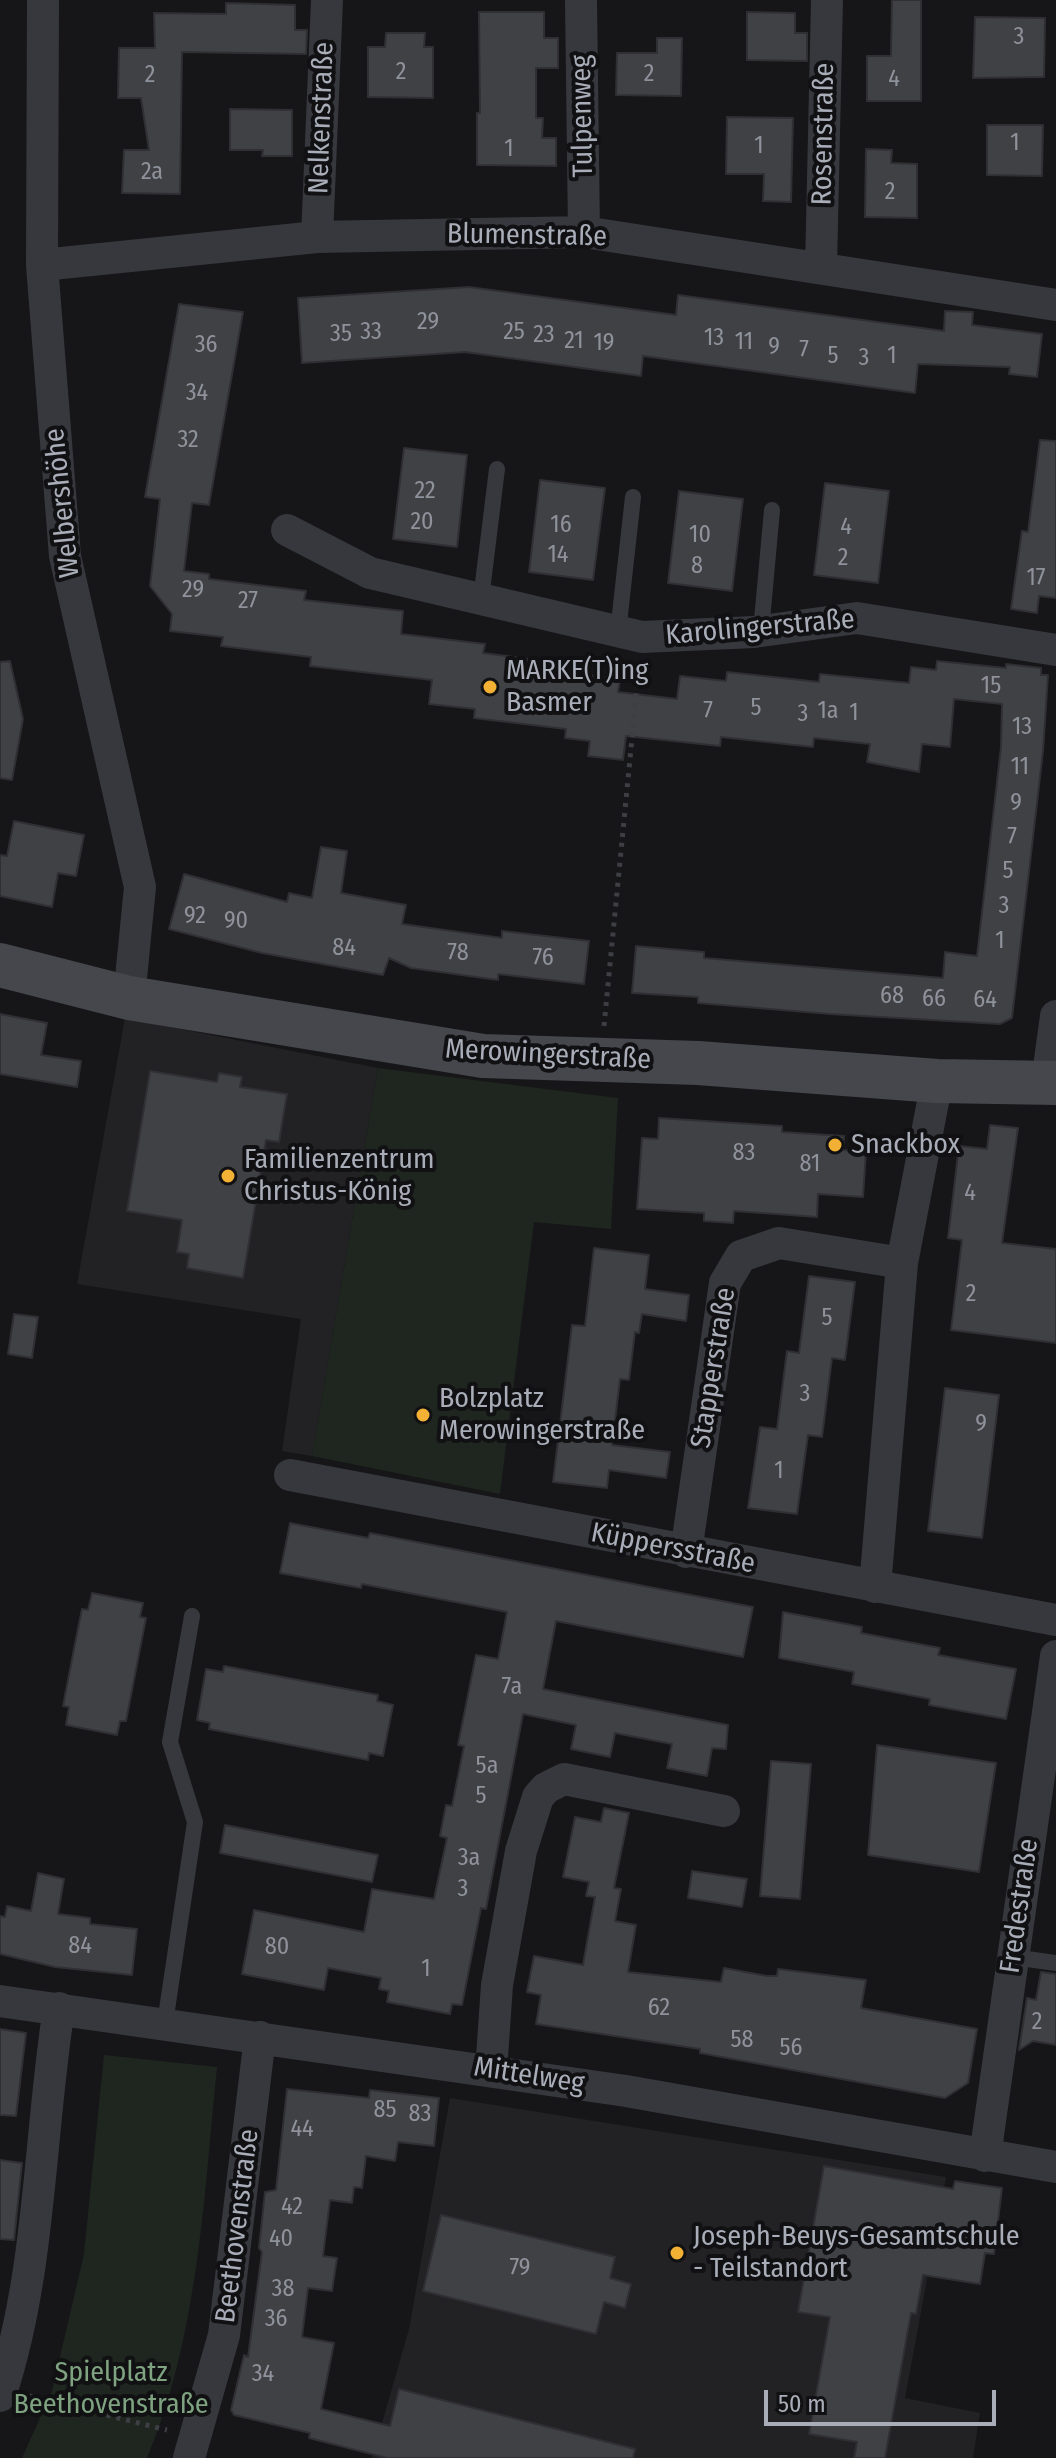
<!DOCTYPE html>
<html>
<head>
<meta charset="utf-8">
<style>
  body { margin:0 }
  #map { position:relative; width:1056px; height:2458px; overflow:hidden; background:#161618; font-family:"Fira Sans Condensed",sans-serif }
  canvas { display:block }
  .scale { position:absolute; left:764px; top:2390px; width:232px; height:36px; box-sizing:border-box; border:4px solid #a8adb8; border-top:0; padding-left:10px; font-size:24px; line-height:28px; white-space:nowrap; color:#a8adb8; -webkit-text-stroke:6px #111113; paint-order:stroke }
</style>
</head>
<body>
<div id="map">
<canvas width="1056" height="2458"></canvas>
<div class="scale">50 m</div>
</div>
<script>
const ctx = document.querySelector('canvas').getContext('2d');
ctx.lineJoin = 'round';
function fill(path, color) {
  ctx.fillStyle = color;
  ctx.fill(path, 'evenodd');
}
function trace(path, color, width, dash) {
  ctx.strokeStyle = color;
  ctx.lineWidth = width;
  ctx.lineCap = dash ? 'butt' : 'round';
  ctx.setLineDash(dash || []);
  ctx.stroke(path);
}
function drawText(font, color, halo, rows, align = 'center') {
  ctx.font = font + ' "Fira Sans Condensed",sans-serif';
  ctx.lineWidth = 8;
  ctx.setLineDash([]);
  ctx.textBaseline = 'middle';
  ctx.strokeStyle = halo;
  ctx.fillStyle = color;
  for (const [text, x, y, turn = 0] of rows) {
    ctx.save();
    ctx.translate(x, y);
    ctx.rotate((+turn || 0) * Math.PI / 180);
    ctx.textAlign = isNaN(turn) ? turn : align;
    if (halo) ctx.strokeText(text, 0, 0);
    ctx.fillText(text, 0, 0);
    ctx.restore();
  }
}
fill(new Path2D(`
  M125,1018L378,1068L312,1456L282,1451L301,1319L77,1284Z
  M450,2098L946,2177L905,2398L980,2413L973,2458H372L409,2329Z`), '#222225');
fill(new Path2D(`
  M378,1068L618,1098L611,1229L534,1222L500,1494L312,1456Z
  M104,2055L217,2067C204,2196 198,2338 147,2458H22L52,2391L84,2254Z`), '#1e261f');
const building = new Path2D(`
  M892,0H921V101H867V56H891Z
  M226,3L295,5V30H307L306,54L182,52L180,194L122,193L124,150H149L141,98H118L119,48H155L154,13L226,14Z
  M479,12H544V38H558V68H536V118H543L542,138H556V166L477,165V113H480Z
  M747,12L795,13V33H807V61L747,60Z
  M975,17L1045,18L1044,77L973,78Z
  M386,33H425L424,47H433V98L368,97V47H385Z
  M657,38H682L681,96L616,95L617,53H657Z
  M230,109L292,110V156H262L263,150H230Z
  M727,117L793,118L791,202L763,201L764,174H726Z
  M987,125H1043L1042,176L987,175Z
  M866,149L892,150L891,163L917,164V218L865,217Z
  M469,287L676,315L678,295L944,331L945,311L973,312L972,325L1042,334L1037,377L1009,374L1010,367L918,364L915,393L643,356L641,376L465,352L302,363L298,298Z
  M179,304L243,312L209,505L192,503L184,571L209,574V579L306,591L304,600L403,611L401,634L485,644L483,653L575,665V673L620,679L618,692L677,699L680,676L726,681L727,672L819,682L820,674L909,683L911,667L936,670L937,661L1006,668V664L1041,668V675H1048L1043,751L1012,1018L1000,1024L830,1014L698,1003V997L632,993L636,946L704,952V958L943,978L945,952L977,956L1001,747L1002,704L954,699L950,747L922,744L919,772L867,762L870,744L814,738L813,747L721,737L720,746L626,736L623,760L588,756L590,741L565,738L566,729L474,718L475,709L429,704L432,680L310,666L311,657L221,646L223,637L170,631L172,614L150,586L160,499L145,497Z
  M1040,440L1056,441V598L1039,596L1037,613L1011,609L1022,531L1028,532Z
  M404,448L467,455L457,547L393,539Z
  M540,480L605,488L593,580L529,572Z
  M825,483L889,491L878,583L814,575Z
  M679,491L743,499L732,591L668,583Z
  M10,661L23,719L12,780L0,778V662Z
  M14,821L84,835L76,876L58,873L52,907L0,896V855L7,856Z
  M321,847L347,851L341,893L406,905L402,924L502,938V931L589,941L584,984L498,974V980L411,968L389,958L383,975L262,953L169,929L184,874L287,902L289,893L312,898Z
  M0,1014L47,1023L41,1055L81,1061L77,1087L0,1074Z
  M150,1071L217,1082L219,1073L242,1077L240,1087L287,1094L279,1142L266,1140L243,1278L187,1268L189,1254L177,1252L182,1220L127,1211Z
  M659,1118L782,1126V1132L844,1136L843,1150L866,1151L863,1197L818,1194L817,1217L734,1211L733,1223L704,1221V1213L637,1209L642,1138L658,1139Z
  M990,1125L1018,1128L1002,1243L1056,1249V1343L951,1330L962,1240L948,1238L959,1146L987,1149Z
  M594,1248L649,1255L645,1289L689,1295L686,1321L642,1314L639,1333L635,1332L629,1380L620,1379L612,1445L670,1452L666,1478L609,1470L607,1488L553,1482L572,1325L585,1326Z
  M809,1276L855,1282L845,1360L832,1358L822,1437L808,1435L797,1514L748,1508L760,1427L777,1429L787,1351L799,1353Z
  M14,1314L38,1317L32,1358L8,1354Z
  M945,1388L999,1395L982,1538L928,1531Z
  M290,1523L368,1538L370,1533L753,1607L743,1657L556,1621L543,1689L728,1725L726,1749L712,1748L707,1776L667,1768L672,1744L615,1733L610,1757L571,1749L576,1725L523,1714L486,1909L481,1908L462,2005L452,2004L450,2014L387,2002L389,1991L379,1989L381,1978L328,1968L324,1990L242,1974L254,1910L364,1932L372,1889L434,1899L447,1838L440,1836L446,1805L452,1806L464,1746L458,1745L476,1655L498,1659L507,1612L362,1584L361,1588L280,1573Z
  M92,1593L143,1603L140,1617L146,1618L126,1721H120L117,1735L66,1725L69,1707L63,1706L74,1649L82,1609L88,1610Z
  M783,1612L862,1627L861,1633L940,1648L938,1655L1016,1669L1006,1719L929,1705L930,1699L852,1684L854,1672L779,1658Z
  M224,1666L378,1695L377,1701L393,1705L383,1756L369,1753L368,1760L209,1729L210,1723L197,1720L206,1669L223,1672Z
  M877,1745L996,1763L979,1872L868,1855Z
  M771,1761L811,1764L800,1899L760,1896Z
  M604,1808L629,1813L614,1888L621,1889L615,1921L636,1925L628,1972L721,1982L724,1968L767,1976H777L778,1969L866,1980L861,2008L977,2029L968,2083L945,2098L700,2053V2049L536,2024L541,1995L527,1992L534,1956L583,1965L595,1897L586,1896L589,1882L563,1877L575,1817L601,1822Z
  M225,1825L378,1855L372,1882L220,1853Z
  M692,1871L747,1879L742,1907L688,1898Z
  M38,1873L64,1879L58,1914L90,1918V1924L137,1929L132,1975L55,1967L0,1954V1916L5,1917L7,1906L31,1911Z
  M1041,1972L1056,1974V2045L1033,2041L1019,2050L1027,1998L1036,2000Z
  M0,2029L26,2033L16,2116L0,2115Z
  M287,2089L369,2098L370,2090L439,2098L434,2146L398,2142L395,2161L366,2156L362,2188L354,2187L352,2203L330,2200L323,2256L337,2258L332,2291L308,2288L302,2337L334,2343L321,2409L390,2426L399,2389L635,2449L633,2458H387L309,2438L310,2433L234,2415L231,2410L244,2355L248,2357L262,2252L259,2248L265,2192L276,2190Z
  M0,2160L22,2163L14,2240L0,2239Z
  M824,2166L953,2189L955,2181L1002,2188L994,2254L985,2253L980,2284L923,2275L916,2314L911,2313L885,2458H854L857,2442L809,2434L830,2317L798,2312Z
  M441,2215L615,2257L610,2278L631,2284L625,2308L604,2302L596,2334L423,2291Z`);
fill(building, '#404145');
trace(building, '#303034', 2);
trace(new Path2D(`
  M604,1026L639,666
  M29,2396L167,2430`), '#3d3f44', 5, [4, 6]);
trace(new Path2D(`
  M481,599L497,469
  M761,631L772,510
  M618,632L633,497
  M1013,1957L1056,1963
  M165,2023L195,1822L170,1742L192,1616`), '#37383d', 16);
trace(new Path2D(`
  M43,0L42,265L65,556L140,887L129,998
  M581,0L584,232
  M317,237L327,0
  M42,265L317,237L584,232L1056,305
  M821,268L827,0
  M287,530L370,573L642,637L754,632L857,618L1056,650
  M1047,1082L1056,1016
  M290,1475L1056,1620
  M686,1552L725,1283L741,1256L779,1243L902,1263
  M875,1587L902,1263L937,1081
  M0,2001L626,2091L1056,2167
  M491,2071L497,1985L521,1851L538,1797L546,1788L564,1779L724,1811
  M985,2156L1056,1656
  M0,2396C41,2273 39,2135 59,2008
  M189,2458L224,2335L260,2037`), '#37383d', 32);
trace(new Path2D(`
  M0,965L129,998L483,1056L698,1063L937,1081L1056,1083`), '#45474d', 44);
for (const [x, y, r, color] of [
  [490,687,8,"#f2b134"],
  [835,1145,8,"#f2b134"],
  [228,1176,8,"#f2b134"],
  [423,1415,8,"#f2b134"],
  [677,2253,8,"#f2b134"]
]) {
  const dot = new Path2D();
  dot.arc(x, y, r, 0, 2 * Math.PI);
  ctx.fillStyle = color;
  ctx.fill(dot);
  trace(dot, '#111113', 3);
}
drawText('24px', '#8e929b', null, [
  ["3",1019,37],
  ["2",401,72],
  ["2",649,74],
  ["2",150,75],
  ["4",894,79],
  ["1",1015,143],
  ["1",759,146],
  ["1",509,149],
  ["2a",152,172],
  ["2",890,192],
  ["29",428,322],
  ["33",371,332],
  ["25",514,332],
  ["35",341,334],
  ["23",544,335],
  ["13",714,338],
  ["21",574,341],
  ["11",744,342],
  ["19",604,343],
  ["36",206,345],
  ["9",774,347],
  ["7",804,350],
  ["5",833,356],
  ["1",892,356],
  ["3",864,358],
  ["34",197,393],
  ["32",188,440],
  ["22",425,491],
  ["20",422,522],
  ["16",561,525],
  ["4",846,527],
  ["10",700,535],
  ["14",558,555],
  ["2",843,558],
  ["8",697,566],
  ["17",1036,578],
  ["29",193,590],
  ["27",248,601],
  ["15",991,686],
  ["5",756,708],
  ["7",708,711],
  ["1a",828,711],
  ["1",854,713],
  ["3",803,714],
  ["13",1022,727],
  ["11",1020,767],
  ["9",1016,803],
  ["7",1012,837],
  ["5",1008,871],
  ["3",1004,906],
  ["92",195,916],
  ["90",236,921],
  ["1",1000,941],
  ["84",344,948],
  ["78",458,953],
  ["76",543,958],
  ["68",892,996],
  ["66",934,999],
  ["64",985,1000],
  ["83",744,1153],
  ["81",810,1164],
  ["4",970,1193],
  ["2",971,1294],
  ["5",827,1318],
  ["3",805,1394],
  ["9",981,1424],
  ["1",779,1471],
  ["7a",512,1687],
  ["5a",487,1766],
  ["5",481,1796],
  ["3a",469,1858],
  ["3",463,1889],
  ["84",80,1946],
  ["80",277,1947],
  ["1",426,1969],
  ["62",659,2008],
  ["2",1037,2022],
  ["58",742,2040],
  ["56",791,2048],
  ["85",385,2110],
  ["83",420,2114],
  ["44",302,2129],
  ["42",292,2207],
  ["40",281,2239],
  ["79",520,2268],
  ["38",283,2289],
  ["36",276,2319],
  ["34",263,2374]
]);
drawText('28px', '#a8adb8', '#111113', [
  ["Tulpenweg",583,116,-91],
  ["Nelkenstraße",322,118,-88],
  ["Rosenstraße",824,134,-89],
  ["Blumenstraße",527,236,1],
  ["Welbershöhe",63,503,-96],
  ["Karolingerstraße",760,628,-5],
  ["Merowingerstraße",548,1055,3],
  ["Stapperstraße",714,1368,-81],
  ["Küppersstraße",673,1549,11],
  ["Fredestraße",1020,1906,-82],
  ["Mittelweg",529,2076,9],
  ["Beethovenstraße",238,2226,-83]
]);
drawText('28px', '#a8adb8', '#111113', [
  ["MARKE(T)ing",506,671],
  ["Basmer",506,703],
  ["Snackbox",851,1145],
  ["Familienzentrum",244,1160],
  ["Christus-König",244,1192],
  ["Bolzplatz",439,1399],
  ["Merowingerstraße",439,1431],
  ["Joseph-Beuys-Gesamtschule",693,2237],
  ["- Teilstandort",693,2269]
], 'left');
drawText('28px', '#7fa381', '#111113', [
  ["Spielplatz",111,2373],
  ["Beethovenstraße",111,2405]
]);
</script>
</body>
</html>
